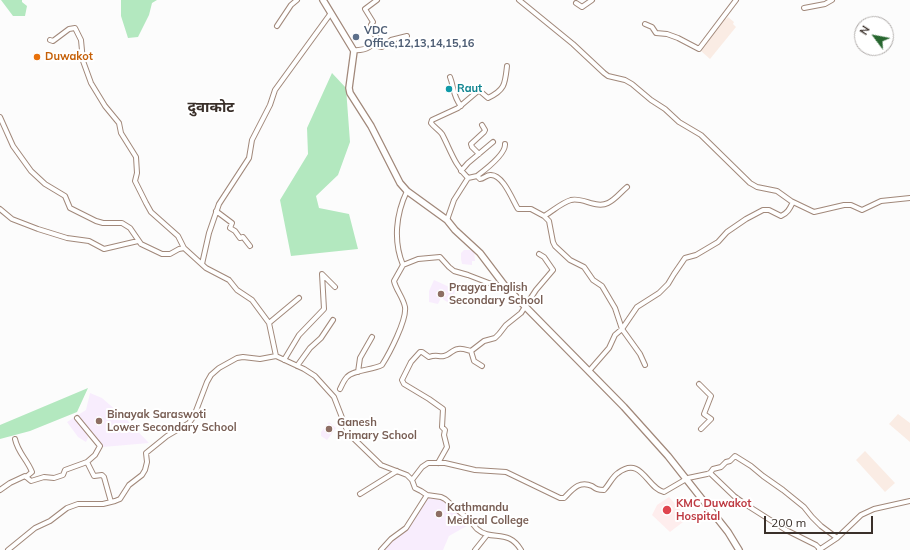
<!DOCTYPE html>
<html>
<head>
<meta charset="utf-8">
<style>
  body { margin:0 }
  #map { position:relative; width:910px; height:550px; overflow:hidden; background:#fcfcfc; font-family:Mulish,sans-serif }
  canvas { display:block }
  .north { position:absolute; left:854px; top:16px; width:40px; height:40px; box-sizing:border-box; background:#fff; border:1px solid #b0acaa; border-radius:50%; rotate:302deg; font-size:11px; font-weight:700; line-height:16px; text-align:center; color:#3a302a }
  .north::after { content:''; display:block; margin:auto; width:14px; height:18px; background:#27662f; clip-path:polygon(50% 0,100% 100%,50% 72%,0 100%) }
  .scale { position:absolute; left:764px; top:516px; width:109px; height:18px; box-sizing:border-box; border:2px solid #3a302a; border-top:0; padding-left:5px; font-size:12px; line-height:14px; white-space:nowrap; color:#3a302a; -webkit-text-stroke:3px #fff; paint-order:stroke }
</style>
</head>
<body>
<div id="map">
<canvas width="910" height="550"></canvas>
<div class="north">N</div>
<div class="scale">200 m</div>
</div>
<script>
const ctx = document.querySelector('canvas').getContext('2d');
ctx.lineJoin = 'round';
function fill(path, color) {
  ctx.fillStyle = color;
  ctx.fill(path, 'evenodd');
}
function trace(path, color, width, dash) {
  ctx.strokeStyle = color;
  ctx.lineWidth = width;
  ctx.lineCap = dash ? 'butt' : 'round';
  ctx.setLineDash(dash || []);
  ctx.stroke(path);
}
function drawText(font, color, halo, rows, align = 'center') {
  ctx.font = font + ' Mulish,"Noto Sans Devanagari",sans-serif';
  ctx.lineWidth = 4;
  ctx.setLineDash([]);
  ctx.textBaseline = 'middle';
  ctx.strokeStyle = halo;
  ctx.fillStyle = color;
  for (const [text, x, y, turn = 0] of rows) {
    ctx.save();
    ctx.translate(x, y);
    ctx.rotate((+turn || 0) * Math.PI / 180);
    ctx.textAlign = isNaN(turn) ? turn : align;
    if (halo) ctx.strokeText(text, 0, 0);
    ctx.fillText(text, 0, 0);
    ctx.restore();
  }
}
fill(new Path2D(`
  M728,17L734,22L733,24L736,27L710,59L701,51L702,49L701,48L725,18L726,19Z
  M898,414L910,423V442L889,424Z
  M865,451L895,483L885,492L856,460Z`), '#faece4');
fill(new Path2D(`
  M464,250H474L475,261H472V265L462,264L461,259V253Z
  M434,280L456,290L449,303L441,298L438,304L429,302V291Z
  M90,393L102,398L126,419L149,443L103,447L89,436L86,442L78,437L67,422L86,410Z
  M329,422L336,428L327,440L321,436V432Z
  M427,495L439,496L472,523L449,536L443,550H381L401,533Z`), '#f8edfd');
fill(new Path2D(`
  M669,497L684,514L683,522L670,532L652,515L657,505Z`), '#feeded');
fill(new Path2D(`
  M1,0H22V2L27,6L25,16H13Z
  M121,0H157L152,3L149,15L138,37L128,38L121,16Z
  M332,73L346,88L350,142L338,175L316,196L319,208L349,214L358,249L291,256L280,200L308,154L307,128Z
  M88,388L77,412L30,431L0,439V425Z`), '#b3e8bf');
const minor = new Path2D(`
  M519,0L573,44L604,73L608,76L625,80L632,84L651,100L665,109L679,122L701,135L750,183L757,187L777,191L791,201L814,212L844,205H851L862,210L881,201L910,198
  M576,3L582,7L592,0
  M804,8L825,4L832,0
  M645,24L652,27L656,33L667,34L678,38L699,49L736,0
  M277,26L291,5L297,0
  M50,40L53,41L69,29L75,28L81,40L83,61L91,83L105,106L119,123L121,133L136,157L137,173L135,181L146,203L151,212L178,236L184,248
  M375,42L378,46L382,47L391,40L407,36
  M353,50C363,51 372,48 377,38L371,29V25L373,22L365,9L377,0
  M450,77C454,87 453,97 461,106
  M0,117L13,146L31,171L45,184L65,196L70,208L96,221L103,223H122L130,228L141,244L162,254H170L179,249L184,248L206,268L229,280L237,290L252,300L269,323L276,356
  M479,154L472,147L471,144L484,132L485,130L482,125
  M461,171L468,163L493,142
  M477,176C485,170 506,154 505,144
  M468,178C455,166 450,149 442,134C439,130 434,127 431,123L432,120L458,108L478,91L481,92L488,98C505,90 505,84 507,66
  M0,209L12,219L38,229L67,238L89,241L104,249L138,241
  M216,211L232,223L230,228L235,231L240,238L243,237L250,246
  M544,216C553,211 561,203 571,200C583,197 596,209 608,203C615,200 621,192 627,187
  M447,220L454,200L468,178L477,176L480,179C484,179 487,174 491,175C503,175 512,199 518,209H531L544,216L549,221L553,242L555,246L570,260L584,267L593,280L602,286L615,308L622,329L640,354L645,365
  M202,264L209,233L219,204L249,158L252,140L270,105L275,90L331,13
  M403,265C393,241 396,214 407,191
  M269,323L299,298
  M471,351L474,361L482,366
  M276,356L304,369L315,376L334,397L348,433L381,465L407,475L412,480L415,488L421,491L427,495L441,497L445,499C454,507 463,514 471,522C473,524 475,527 477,529C492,542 508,528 521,550
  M284,360L299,335L324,309L322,274L335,287
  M297,366L310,348L321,338L333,320
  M589,371L609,348L615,335L622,329L637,307L659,293L668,284L674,274L685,258L696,255L718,242L727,232L746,219L763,210H769L781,216C788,213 790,208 793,202
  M358,372L360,358L372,337
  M699,384L711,396L704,414L711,419L701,429
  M340,389C342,385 344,380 347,377C353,370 373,370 382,365C389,354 407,320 405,307C403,297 396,290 394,281L403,265L418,259L440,257L449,267L454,271L468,275L494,285L505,286
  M77,418L100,446L95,455L87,462L94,476L102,475L104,477L111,502
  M15,439C18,453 27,459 32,472L26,477
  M438,463L447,447L444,435L445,430L442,427L443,409L429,399L404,384L402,380L411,362L420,352H422L429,357C437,354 438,357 444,356C450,355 453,349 458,349C462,348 467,350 471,351L484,341L495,338L499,334L506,325L521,313L536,290L553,270L544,257L539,254
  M710,473L734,496L745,504L786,530L816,545L820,549
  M412,480L422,467L428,463H445L475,470L506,472L560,498H564C572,490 579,480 592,486C596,489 598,490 604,490C609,485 612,477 618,473C642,455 647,489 664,492L688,478L707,474L710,473L713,469L721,467L726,462L730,461L735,456L751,466L763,476L783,490L804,507L812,517L821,526L837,538
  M0,490L10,483L25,476L31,481L44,477L54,478L63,475L65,470L87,462
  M360,494L397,471
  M8,550L35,528L50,521L67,508L78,504H103L115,501L120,499L129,485L142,475L145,470L147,462L146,453L167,436L189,423L194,416L207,382L211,375L219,368L237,358L243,357L260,359L276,356
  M381,550L391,539L406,528L427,495
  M475,550L487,535
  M819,550L837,538L861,515L874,509L910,501`);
const major = new Path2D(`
  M323,0L354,51L349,88L350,93L371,126L400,183L407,191L447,220L455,230L480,253L505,286L624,407L668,456L728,532L739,550`);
trace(minor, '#a1887a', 6);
trace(major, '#a1887a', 8);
trace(minor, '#fff', 4);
trace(major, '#fff', 5.5);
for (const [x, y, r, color] of [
  [356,37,4,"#5c6f8a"],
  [37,57,4,"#e8710a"],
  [449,89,4,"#0f9aa8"],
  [441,294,4,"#8d6e63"],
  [99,421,4,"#8d6e63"],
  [329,429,4,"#8d6e63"],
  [667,510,5,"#e0444e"],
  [439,514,4,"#8d6e63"]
]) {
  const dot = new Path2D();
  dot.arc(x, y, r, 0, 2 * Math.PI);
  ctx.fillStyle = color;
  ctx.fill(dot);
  trace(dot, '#fff', 1.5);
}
drawText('bold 11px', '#4e5e75', '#fff', [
  ["VDC",364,31],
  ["Office,12,13,14,15,16",364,44]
], 'left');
drawText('bold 11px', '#c56008', '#fff', [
  ["Duwakot",45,57]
], 'left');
drawText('bold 11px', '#0d838f', '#fff', [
  ["Raut",457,89]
], 'left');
drawText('bold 11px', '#785e54', '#fff', [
  ["Pragya English",449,288],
  ["Secondary School",449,301],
  ["Binayak Saraswoti",107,415],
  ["Lower Secondary School",107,428],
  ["Ganesh",337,423],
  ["Primary School",337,436],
  ["Kathmandu",447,508],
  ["Medical College",447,521]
], 'left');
drawText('bold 11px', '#be3a42', '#fff', [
  ["KMC Duwakot",676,504],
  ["Hospital",676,517]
], 'left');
drawText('bold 15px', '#3a302a', '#fff', [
  ["दुवाकोट",211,107]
]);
</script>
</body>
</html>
